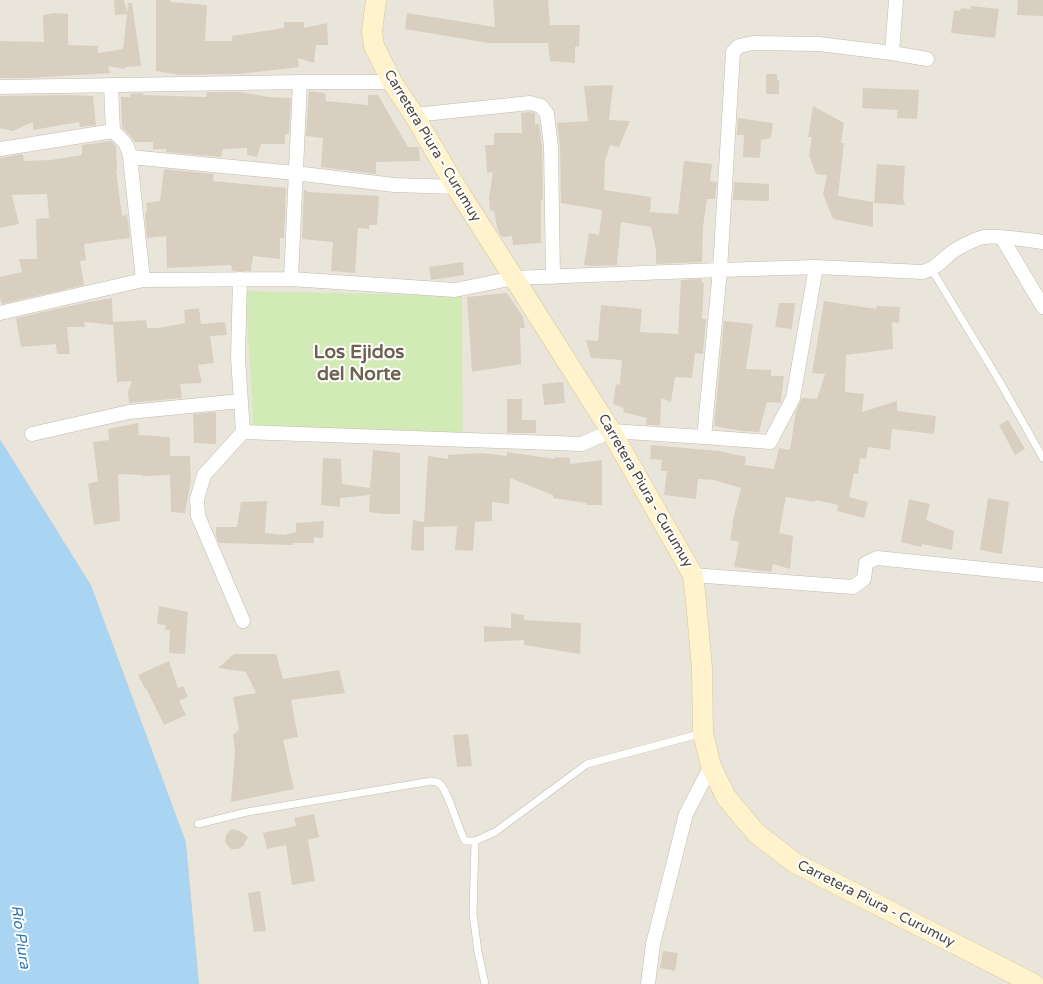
<!DOCTYPE html>
<html>
<head>
<meta charset="utf-8">
<style>
  body { margin:0 }
  canvas { display:block; background:#f6f3ec }
</style>
</head>
<body>
<canvas width="1043" height="984"></canvas>
<script>
const ctx = document.querySelector('canvas').getContext('2d');
ctx.lineJoin = 'round';
function fill(path, color) {
  ctx.fillStyle = color;
  ctx.fill(path, 'evenodd');
}
function trace(path, color, width, dash) {
  ctx.strokeStyle = color;
  ctx.lineWidth = width;
  ctx.lineCap = dash ? 'butt' : 'round';
  ctx.setLineDash(dash || []);
  ctx.stroke(path);
}
function drawText(font, color, halo, rows, align = 'center') {
  ctx.font = font + ' "Varela Round",sans-serif';
  ctx.lineWidth = 4;
  ctx.setLineDash([]);
  ctx.textBaseline = 'middle';
  ctx.strokeStyle = halo;
  ctx.fillStyle = color;
  for (const [text, x, y, turn = 0] of rows) {
    ctx.save();
    ctx.translate(x, y);
    ctx.rotate((+turn || 0) * Math.PI / 180);
    ctx.textAlign = isNaN(turn) ? turn : align;
    if (halo) ctx.strokeText(text, 0, 0);
    ctx.fillText(text, 0, 0);
    ctx.restore();
  }
}
fill(new Path2D(`
  M0,0H1043V984H198L186,842L91,585L0,439Z`), '#eae5da');
fill(new Path2D(`
  M245,291L462,296L463,433L253,428L252,395Z`), '#d2eab5');
fill(new Path2D(`
  M0,439L91,585L186,842L199,984H0Z`), '#a9d4f2');
fill(new Path2D(`
  M114,0H124L127,12L128,3H132L141,66L125,67V69L108,66L110,73L29,78H0V41L44,42L43,15L55,13L68,14V45L98,46V53L123,49L127,14L115,15Z
  M156,0H170V2L207,5L205,41H232V36L284,28V22H304V28L327,23L328,45H316L314,63L298,58L299,67L239,74L180,75L156,71Z
  M493,0H548L550,25H580L579,46L575,47V63L550,61L548,43H488L405,29L407,13L495,27Z
  M1018,0H1043V16L1017,15Z
  M971,6L999,9L995,38L951,33L954,10L960,11L961,8L970,9Z
  M766,74H777V80H779V94H766Z
  M613,85L609,120L630,121L619,147L610,145L605,161L604,190L651,197L650,212L678,214L684,161L712,164L710,181L717,182L715,199H707L703,227L702,262L656,264V250L651,227L621,222L617,265L594,266L584,265L589,233L599,235L602,210L561,203L560,146L557,123L588,121L584,86Z
  M863,88L919,90L917,119L897,118L898,110L862,108Z
  M309,91L325,93L326,101L368,105V95H378L408,147H419L420,161L376,162V174L321,167L323,138L306,136Z
  M207,92H240L269,97L291,98L289,134H285V144H261L257,157L247,155V148L223,149L221,157L166,152V149H153V142H135L129,134L122,127L121,97H130V94L143,93V95L206,97Z
  M66,95L93,96L96,125L80,127L79,122L33,130V122L13,131L0,128V96Z
  M813,106L844,123L841,143H844L838,196L873,202V227L833,219L823,194L827,175L816,174L809,155L812,137H808Z
  M529,112L535,113V124H539L542,147L543,201L541,200V243L513,245L512,236L502,237L498,231L494,211L490,210L489,198L493,172L487,173L485,145H494V133H522L521,113Z
  M738,118L773,123L771,138L761,140L760,158L743,157L744,135H737Z
  M111,141L116,146L117,170H116L122,216L127,215L130,238L84,244L86,260L80,261L84,285L2,304L0,298V277L22,272L19,259H37L36,219L49,218L47,194L12,195L19,224L0,228V158L23,154L24,161L51,160L82,155V145Z
  M877,164L905,166L903,197L905,205L874,203Z
  M164,169L214,174L213,181L286,188L284,238H280V259L253,256L251,271H232L231,265L167,268L166,236L147,238L145,213L147,212L146,203L160,201Z
  M734,182L769,184V201L733,200Z
  M304,190H307V192L379,196L377,225H369V229L358,228L355,273L331,271L333,242L302,239Z
  M463,262L464,275L431,280L429,267Z
  M702,279V283H704L702,319H706L703,354L695,353L692,378L675,377L671,402L661,398L660,425H646L647,418L623,412L624,408L613,404L616,384L620,385L622,360L591,358L586,340L598,341L601,305L642,309L640,332L678,334L681,280Z
  M507,293L523,317L525,328H520L521,364L472,372L467,297Z
  M112,298L113,325L84,322L85,327H67L70,354H57L56,344L21,347L16,318L88,302Z
  M824,301L876,309L877,306L900,307L899,323L892,322L893,349L846,355L845,392L864,394L862,412L897,401V411L936,416L934,434L892,429L890,450L868,447L866,459L860,458L858,474L854,473L849,497L868,502L864,518L837,511L838,505L816,500L815,502L786,497L779,533L793,536L790,569L773,564L771,572L734,567L739,542L730,540L733,523H732L741,488L714,480L698,479L696,499L664,495L667,471H661L662,460L650,459L651,445L719,451L746,457L745,465L774,469L779,448L790,450L796,411L802,398L817,399L825,374L812,373Z
  M779,303H795L792,329L775,327Z
  M199,308L201,324L225,322L227,335L210,336L214,363L198,365L202,383L180,384L182,398L129,403L128,392L132,381L117,382L113,322L146,320L147,328H159L185,323L184,310Z
  M724,321L753,324L746,369L771,370V376H784L781,401V403L767,402L759,432L742,431L714,426Z
  M563,382L565,403L544,405L542,384Z
  M507,399H522V420H536V433H507Z
  M216,412V444L194,443L193,414Z
  M1008,420L1025,449L1015,455L999,425Z
  M138,423L139,435L170,437V456H190L191,480L185,513L171,512L170,475L143,476V475L118,474L120,521L94,525L88,484L98,481L93,442L109,440L108,429Z
  M373,450L400,453V514H383L369,512L370,495L340,498V507L321,505L323,458L341,459L342,484L370,488Z
  M507,452L555,459V457L570,458V464L602,460V505H587V503L553,498V495L510,478L509,504L492,502V521L475,522L473,551L455,550L457,526L424,527V551L411,550L413,520L424,522L428,456L448,459V455L482,453L507,456Z
  M988,498L1009,502L1002,554L980,550Z
  M909,499L930,504L926,520L954,531L952,550L922,544L921,547L901,542Z
  M267,501L265,533L285,535L296,532V523L324,521L323,538L314,537V543H293V545L219,543L216,536V527H237L241,502Z
  M159,606L188,612L185,654L169,653L170,630H165L166,625L157,624Z
  M511,613L524,615V620L581,623L580,654L524,645V640L484,642V626L511,628Z
  M234,654H276L283,679L339,670L345,693L291,700L298,737L283,740L294,789L231,802L235,751L233,735L239,730L233,697L256,693L246,672L218,668Z
  M169,661L178,688L183,686L188,697L179,701L186,715L164,725L146,688L145,689L138,675Z
  M468,734L472,766L457,767L453,735Z
  M314,814L319,837L308,840L315,881L292,885L286,845L267,849L263,833L296,826L294,818Z
  M233,829L240,831L248,837L243,846L238,849H231L229,847L225,842L226,835L230,830Z
  M260,891L266,931L254,932L248,893Z
  M663,951L678,953L675,971L660,968Z`), '#d8cfc1');
const service = new Path2D(`
  M932,270L1000,382L1043,458
  M198,824L247,812L432,781C435,782 438,782 440,784C448,791 458,828 465,841H475L495,832L587,764L703,733
  M475,841L473,914L478,952L485,984`);
const minor = new Path2D(`
  M896,0L892,53L927,59
  M111,86L113,131C123,140 128,144 130,157L143,280
  M0,87L300,82H392
  M414,115L530,103L541,106L547,114L551,146L553,277
  M0,149L113,131
  M130,157L295,173L394,185L456,187
  M1002,238L1043,307
  M240,279L238,358L243,432L204,475L197,499L198,516L243,621
  M291,279L300,82
  M0,313L143,280L291,279L455,290L514,278L720,270L816,267L923,272C938,268 943,258 955,250C964,245 974,239 984,237C999,235 1027,240 1043,242
  M243,432L582,444L611,431L704,437L770,442L793,398L816,267
  M32,434L129,412L241,401
  M704,437L720,270L733,52L739,46L753,43L819,44L892,53
  M693,575L853,587L864,579L866,563L877,558L1043,575
  M648,984L653,944L686,814L711,766`);
const secondary = new Path2D(`
  M376,0L372,31L374,46L392,82L414,115L456,187L514,278L611,431L693,575L696,601L702,668L703,733L711,766L726,797L756,833L795,863L1034,984`);
trace(service, '#c2bbae', 8);
trace(minor, '#c2bbae', 15);
trace(secondary, '#d6c79b', 21);
trace(service, '#fff', 7);
trace(minor, '#fff', 14);
trace(secondary, '#fff3cd', 20);
drawText('14px', '#4b4439', '#fff', [
  ["Carretera Piura - Curumuy",432,146,59],
  ["Carretera Piura - Curumuy",645,491,60],
  ["Carretera Piura - Curumuy",876,904,27]
]);
drawText('italic 15px', '#2e7ab2', '#fff', [
  ["Río Piura",20,937,82]
]);
drawText('bold 19px', '#6e6250', '#fff', [
  ["Los Ejidos",359,353],
  ["del Norte",359,375]
]);
</script>
</body>
</html>
